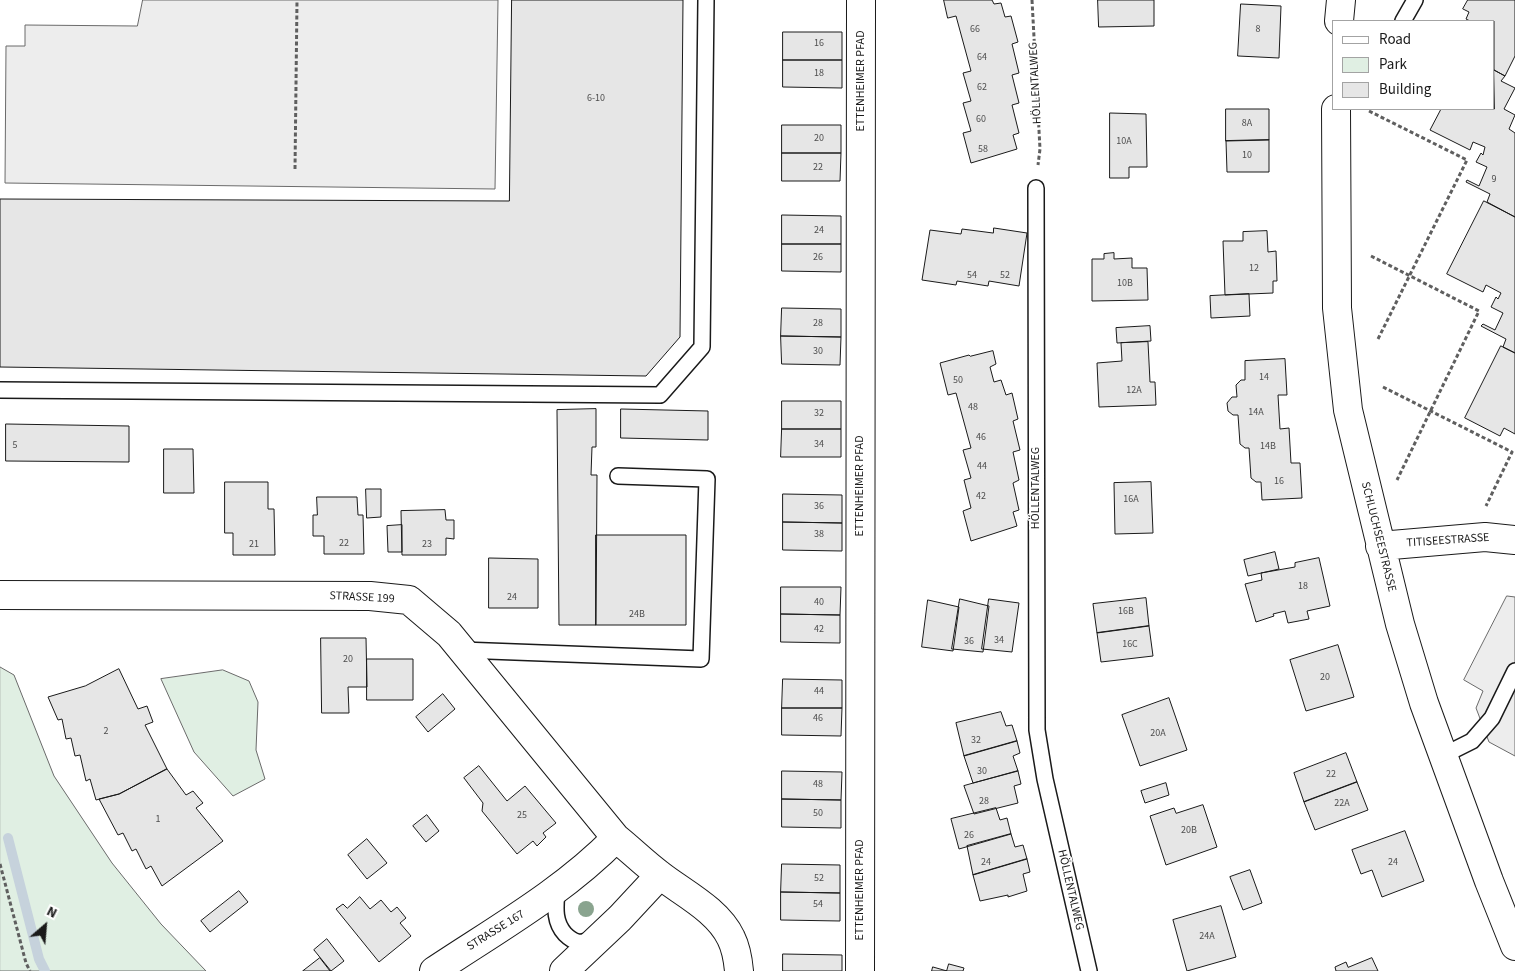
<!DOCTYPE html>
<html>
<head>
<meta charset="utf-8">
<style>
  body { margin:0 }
  #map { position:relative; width:1515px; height:971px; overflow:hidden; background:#fff; font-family:"Source Sans 3",sans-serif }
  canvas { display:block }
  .legend { position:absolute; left:1332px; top:20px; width:162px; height:90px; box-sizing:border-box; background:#fff; border:1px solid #a3a3a3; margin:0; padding:6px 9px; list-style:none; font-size:15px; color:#1a1a1a }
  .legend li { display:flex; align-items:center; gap:10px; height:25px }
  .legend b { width:25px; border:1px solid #a3a3a3 }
  .north { position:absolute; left:20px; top:901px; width:50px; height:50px; -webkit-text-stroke:4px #fff; paint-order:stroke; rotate:27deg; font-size:14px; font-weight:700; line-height:20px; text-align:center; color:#1a1a1a }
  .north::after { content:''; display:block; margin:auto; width:18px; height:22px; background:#1a1a1a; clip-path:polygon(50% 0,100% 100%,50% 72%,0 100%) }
</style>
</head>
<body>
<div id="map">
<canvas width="1515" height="971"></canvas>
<ul class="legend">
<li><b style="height:6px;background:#fff"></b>Road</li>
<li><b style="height:14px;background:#e0efe3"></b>Park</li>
<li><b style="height:14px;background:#e6e6e6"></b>Building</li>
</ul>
<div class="north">N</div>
</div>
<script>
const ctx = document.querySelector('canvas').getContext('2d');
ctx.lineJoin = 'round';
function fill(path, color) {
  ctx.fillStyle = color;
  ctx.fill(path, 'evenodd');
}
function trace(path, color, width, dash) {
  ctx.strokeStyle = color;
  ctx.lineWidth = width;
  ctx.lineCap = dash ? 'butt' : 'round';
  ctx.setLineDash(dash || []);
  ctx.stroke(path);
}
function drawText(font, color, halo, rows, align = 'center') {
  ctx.font = font + ' "Source Sans 3",sans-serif';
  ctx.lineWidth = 4;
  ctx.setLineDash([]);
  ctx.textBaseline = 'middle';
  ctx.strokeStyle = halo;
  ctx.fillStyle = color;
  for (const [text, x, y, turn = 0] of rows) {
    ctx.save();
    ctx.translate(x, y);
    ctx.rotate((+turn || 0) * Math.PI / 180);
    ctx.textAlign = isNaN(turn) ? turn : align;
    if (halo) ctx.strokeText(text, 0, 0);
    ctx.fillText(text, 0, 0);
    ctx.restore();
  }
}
const green = new Path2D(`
  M0,667L14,675L54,776L112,863L161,924L206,971H0Z
  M223,670L249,681L258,702L256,750L265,779L233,796L194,752L161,679Z`);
fill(green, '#e0efe3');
trace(green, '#6a6a6a', 1);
const parking = new Path2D(`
  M143,0H498L495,189L5,183L6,46H25V25L137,26Z
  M1507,596L1515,597V756L1489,742L1476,708L1483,691L1464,680Z`);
fill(parking, '#ededed');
trace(parking, '#6a6a6a', 1);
trace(new Path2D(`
  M8,838L39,959L45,971`), '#c6d2dc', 10);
const building = new Path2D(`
  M512,0H683L680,337L646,376L0,367V199L509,201Z
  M944,0H992L994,4L1001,3L1005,17L1011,16L1018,42L1012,44L1019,73L1012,75L1019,103L1012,105L1019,133L1013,135L1017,149L971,163L963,133L971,131L963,103L971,101L963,73L971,71L956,16L948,18Z
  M1098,0H1154V26L1099,27Z
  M1468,0H1515V56L1505,76L1494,70V21H1470L1466,19L1469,12L1463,9Z
  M1241,4L1281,6L1279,58L1238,56Z
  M783,32H842V60H783Z
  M783,60H842V88L783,87Z
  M1494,70L1505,76L1501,81L1515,88L1504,109L1515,115L1509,129L1515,133V217L1487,202L1490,194L1466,182L1467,180L1479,186L1487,167L1476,162L1481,153L1483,155L1485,147L1473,142L1470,150L1430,130L1441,109H1494Z
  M1226,109H1269V140L1226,141Z
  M1110,113L1146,114L1147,167H1129V178H1110Z
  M782,125H841V153H782Z
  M1269,140V172H1227L1226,141Z
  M782,153H841L840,181H782Z
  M1484,201L1515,217V353L1503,347L1506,339L1481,326L1483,324L1495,330L1503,313L1491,307L1496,297L1498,299L1501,293L1486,285L1483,292L1447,274Z
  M782,215L841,216V244H782Z
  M994,228L1027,233L1019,286L989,281L988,286L957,281L956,285L922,280L930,230L961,234L962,229L993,233Z
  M1267,231L1268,252L1276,251L1277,281H1273V293L1225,295L1223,241H1243V232Z
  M782,244H841V272L782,271Z
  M1114,253V259L1132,258V268H1147L1148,300L1092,301V259H1104V254Z
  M1249,294L1250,316L1211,318L1210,296Z
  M782,308L841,309V337L781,336Z
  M1150,326L1151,341L1117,343L1116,328Z
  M781,336L841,337L840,365L782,364Z
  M1148,342L1150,382H1155L1156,405L1099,407L1097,363L1122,361L1121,343Z
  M1501,346L1515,353V434L1504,428L1500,436L1465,418Z
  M993,351L996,364L990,367L994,382L1001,380L1006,395L1012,393L1018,419L1013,421L1020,450L1013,452L1019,480L1013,483L1019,510L1013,512L1017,526L971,541L963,511L971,508L964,480L971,478L963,450L971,448L956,393L948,395L940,363L969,355L970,356Z
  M1285,359L1287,395H1278L1280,429L1289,428L1291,463H1300L1302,498L1262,500L1261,482H1256L1251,478L1249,448H1245L1240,444L1238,415H1233L1228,411L1227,403L1232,397H1237L1236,385L1241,380H1245V361Z
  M782,401H841V429H782Z
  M596,409V447H592L591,475H597L596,625H559L557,410Z
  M621,409L708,411V440L621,438Z
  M6,424L129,426V462L6,461Z
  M782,429H841V457H781Z
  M164,449H193L194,493H164Z
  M225,482H268V509H274L275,555H233V533H225Z
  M1151,482L1153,533L1115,534L1114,483Z
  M366,489H381V517L367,518Z
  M783,494L842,495V523L783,522Z
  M317,497H357L358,515H363L364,554H324V536H313V515H317Z
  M445,510L446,520H454V539L446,538V555H402L401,511Z
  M783,522L842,523V551L783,550Z
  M402,525V552H388L387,526Z
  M596,535H686V625H596Z
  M1275,552L1279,569L1248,576L1244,560Z
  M489,558L538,559V608H489Z
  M1319,558L1330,606L1307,611L1309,619L1288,623L1285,611L1273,614L1274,616L1256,622L1245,584L1262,580L1261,573L1295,567V563Z
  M781,587H841L840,615L781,614Z
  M1146,598L1149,626L1097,633L1093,604Z
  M960,599L989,606L983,652L952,649Z
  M989,599L1019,603L1012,652L982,649Z
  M928,600L959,607L953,651L922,647Z
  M781,614L840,615V643L781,642Z
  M1149,626L1153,656L1101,662L1097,633Z
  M321,638H366L367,687H348L349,713H322Z
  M1338,645L1354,697L1306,711L1290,660Z
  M367,659H413V700H367Z
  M119,669L138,709L147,706L153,722L145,725L167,769L119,794L96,800L90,779L86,781L80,755L75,756L71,738L66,739L62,719L58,720L48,697L85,686Z
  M783,679L842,680V708H782Z
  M443,694L455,709L428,732L416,717Z
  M1169,698L1187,750L1140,766L1122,715Z
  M782,708H842L841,736L782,735Z
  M1001,712L1006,726L1012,725L1017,741L964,756L956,723Z
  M1017,741L1020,753L1013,756L1018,771L973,783L964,756Z
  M1346,753L1357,782L1304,802L1294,773Z
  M479,766L507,801L525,786L556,823L543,833L546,837L537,846L533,841L517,854L482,811L483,803L464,778Z
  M167,769L186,795L193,791L203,803L196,808L223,841L162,886L151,866L146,869L136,849L132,851L123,833L118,835L99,799L119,794Z
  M782,771L842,772L841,800L782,799Z
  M1018,771L1021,784L1014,786L1018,803L974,814L964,786Z
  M1357,782L1368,810L1315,830L1304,802Z
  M1166,783L1169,795L1145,803L1141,791Z
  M782,799L841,800V828L782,827Z
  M1203,805L1217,847L1166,865L1150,816L1174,808L1176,813Z
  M996,808L1000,820L1007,818L1011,834L959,849L951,819Z
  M427,815L439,831L426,842L413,826Z
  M1405,831L1424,881L1382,897L1372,870L1361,874L1352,850Z
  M1011,834L1015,847L1023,845L1027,859L973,875L967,846Z
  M367,839L387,863L367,879L348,855Z
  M1027,859L1030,872L1023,874L1027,891L1008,897V895L980,901L973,875Z
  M782,864L840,865V893L781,892Z
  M1250,870L1262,903L1243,910L1230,877Z
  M239,891L248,902L210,932L201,921Z
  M781,892L840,893V921L781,920Z
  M360,897L370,909L381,900L391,912L397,907L406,918L400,923L411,936L379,962L336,909L343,904L347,908Z
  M1221,906L1236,957L1187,971L1173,920Z
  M327,939L344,961L331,971L314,950Z
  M783,954L842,955V971H783Z
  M320,958L330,971H303Z
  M1372,958L1378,971H1336L1335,967L1346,962L1348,967Z
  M949,964L964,968L963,971H947Z
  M933,967L947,971H932Z`);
fill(building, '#e6e6e6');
trace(building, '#1a1a1a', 1);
const service = new Path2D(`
  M1403,21L1415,0
  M1036,188L1037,730L1045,779L1089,971
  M0,390L660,395L702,347L706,0
  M462,650L701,659L707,479L618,476
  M1442,756L1472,741L1492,718L1515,671
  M557,889C556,905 553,921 565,934C569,938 573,941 578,942C583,943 589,940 594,939`);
const minor = new Path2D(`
  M1339,21L1341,0
  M1336,109L1337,308L1348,410L1400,624L1424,703L1489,881L1515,946
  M1380,546L1485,537L1515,540
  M0,595L370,596L409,600L449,634L616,838
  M434,971C497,929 563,892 616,838C631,850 645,864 660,875C683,893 718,910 731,938C736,948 738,960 739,971
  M564,971L620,918L660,875
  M860,971L861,0`);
trace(service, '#1a1a1a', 18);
trace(minor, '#1a1a1a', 30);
trace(new Path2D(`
  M1032,0L1040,149L1038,165
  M1369,111L1467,160L1378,339
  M295,169L297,0
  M1371,256L1479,311L1397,480
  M1383,387L1512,452L1486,506
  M0,864L26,963L30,971`), '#5f5f5f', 3, [4, 2.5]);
trace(service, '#fff', 15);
trace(minor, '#fff', 28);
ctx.fillStyle = '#8aa48f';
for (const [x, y] of [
  [586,909]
]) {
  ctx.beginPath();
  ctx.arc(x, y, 8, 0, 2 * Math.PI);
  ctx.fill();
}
drawText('10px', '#4d4d4d', null, [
  ["66",975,30],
  ["8",1258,30],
  ["16",819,44],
  ["64",982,58],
  ["18",819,74],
  ["62",982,88],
  ["6-10",596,99],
  ["60",981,120],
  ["8A",1247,124],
  ["20",819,139],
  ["10A",1124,142],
  ["58",983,150],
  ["10",1247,156],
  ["22",818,168],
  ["9",1494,180],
  ["24",819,231],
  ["26",818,258],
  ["12",1254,269],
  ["54",972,276],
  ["52",1005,276],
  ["10B",1125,284],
  ["28",818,324],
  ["30",818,352],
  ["14",1264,378],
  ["50",958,381],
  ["12A",1134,391],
  ["48",973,408],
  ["14A",1256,413],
  ["32",819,414],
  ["46",981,438],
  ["34",819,445],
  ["5",15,446],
  ["14B",1268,447],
  ["44",982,467],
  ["16",1279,482],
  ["42",981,497],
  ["16A",1131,500],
  ["36",819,507],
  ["38",819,535],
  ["22",344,544],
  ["21",254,545],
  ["23",427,545],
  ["18",1303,587],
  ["24",512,598],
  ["40",819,603],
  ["16B",1126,612],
  ["24B",637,615],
  ["42",819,630],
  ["34",999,641],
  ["36",969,642],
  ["16C",1130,645],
  ["20",348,660],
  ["20",1325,678],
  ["44",819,692],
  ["46",818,719],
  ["2",106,732],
  ["20A",1158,734],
  ["32",976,741],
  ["30",982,772],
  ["22",1331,775],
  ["48",818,785],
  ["28",984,802],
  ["22A",1342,804],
  ["50",818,814],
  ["25",522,816],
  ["1",158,820],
  ["20B",1189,831],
  ["26",969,836],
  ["24",986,863],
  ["24",1393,863],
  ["52",819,879],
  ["54",818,905],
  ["24A",1207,937]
]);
drawText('12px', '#1a1a1a', '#fff', [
  ["ETTENHEIMER PFAD",861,81,-90],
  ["HÖLLENTALWEG",1036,83,-93],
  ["ETTENHEIMER PFAD",860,486,-90],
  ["HÖLLENTALWEG",1036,488,-90],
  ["SCHLUCHSEESTRASSE",1378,537,76],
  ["TITISEESTRASSE",1448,541,-4],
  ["STRASSE 199",362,598,3],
  ["ETTENHEIMER PFAD",860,890,-90],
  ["HÖLLENTALWEG",1070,890,77],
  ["STRASSE 167",496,931,-32]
]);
</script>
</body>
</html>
